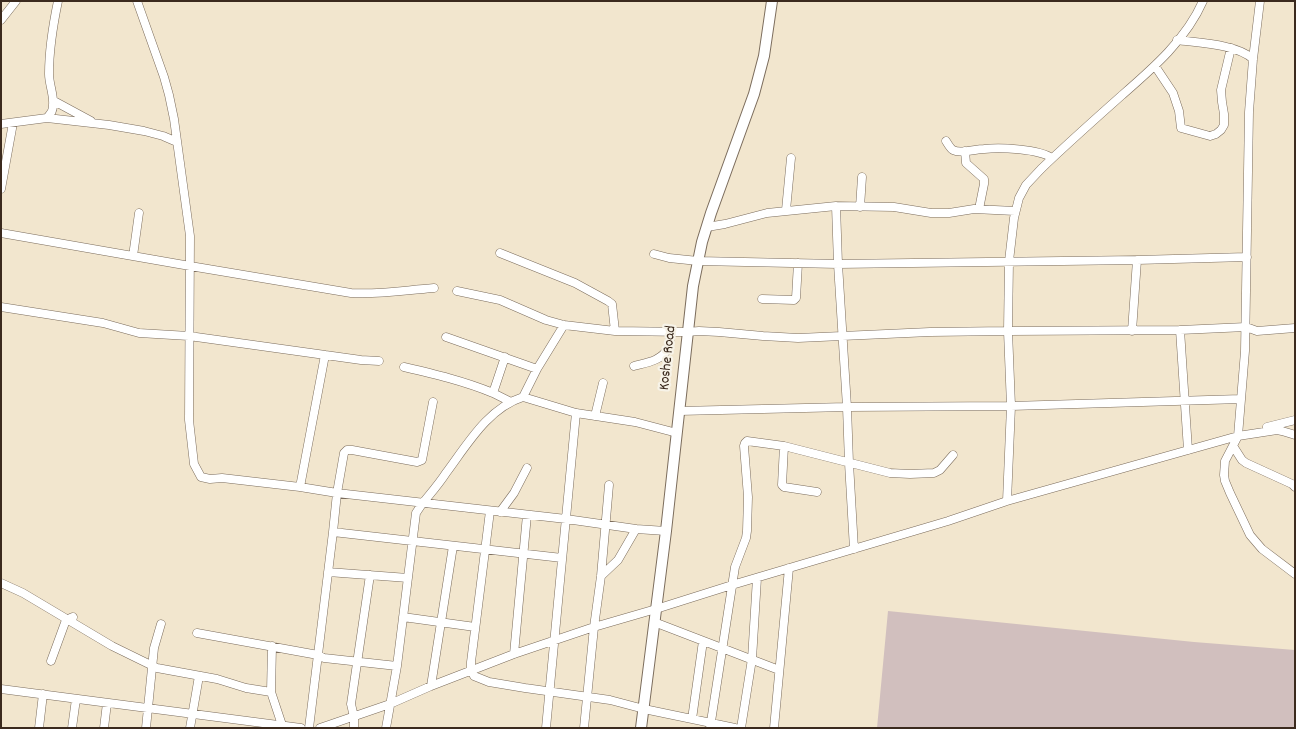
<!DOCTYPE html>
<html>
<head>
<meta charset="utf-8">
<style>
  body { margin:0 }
  #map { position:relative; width:1296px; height:729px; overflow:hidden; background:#f2e6ce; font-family:Dekko,sans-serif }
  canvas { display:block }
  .frame { position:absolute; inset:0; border:2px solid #3b2a1e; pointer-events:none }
</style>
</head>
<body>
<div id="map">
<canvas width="1296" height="729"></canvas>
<div class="frame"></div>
</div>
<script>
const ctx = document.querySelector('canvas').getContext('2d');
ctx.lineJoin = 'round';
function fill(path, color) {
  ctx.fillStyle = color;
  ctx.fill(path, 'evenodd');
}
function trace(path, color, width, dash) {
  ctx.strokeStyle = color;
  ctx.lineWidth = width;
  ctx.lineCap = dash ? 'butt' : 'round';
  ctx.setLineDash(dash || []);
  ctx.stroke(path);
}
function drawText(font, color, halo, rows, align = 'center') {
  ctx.font = font + ' Dekko,sans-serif';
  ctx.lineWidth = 4.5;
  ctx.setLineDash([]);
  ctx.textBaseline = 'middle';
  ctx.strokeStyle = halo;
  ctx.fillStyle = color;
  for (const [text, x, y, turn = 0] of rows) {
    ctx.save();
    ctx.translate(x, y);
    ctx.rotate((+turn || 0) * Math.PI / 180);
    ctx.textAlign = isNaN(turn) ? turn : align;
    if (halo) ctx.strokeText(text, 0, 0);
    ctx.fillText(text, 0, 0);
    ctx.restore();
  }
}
fill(new Path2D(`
  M888,611L1194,642L1295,650V728H877Z`), '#d1bfbe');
const minor = new Path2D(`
  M137,1L164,77L169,95L174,119L190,236L189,420L194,464L201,477L210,479L222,478L300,487L337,493L566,519L636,529
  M1260,1L1253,59L1249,112L1245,351L1238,436L1225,461L1224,475L1225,481L1230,493L1250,535L1262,549L1295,574
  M1,20L16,1
  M1177,40C1199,43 1237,44 1253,59
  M1155,66L1173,93L1179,111L1181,128L1210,136L1216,134L1221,130L1224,125V114L1222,102L1221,90L1231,48
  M54,101L91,121
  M47,118C51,113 53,111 53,105C54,95 49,84 49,74C49,50 53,25 58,1
  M1,124L47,118L109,125L144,131L163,136L177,142
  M946,141C948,144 950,148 953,150C960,154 975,149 984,149C1000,147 1039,149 1052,158
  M965,151L966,163L984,179V184L979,209
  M1,189L13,123
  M836,206L838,264L847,407L849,463L854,549
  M860,207L862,177
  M786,210L791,158
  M707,227L725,224L767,213L836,206L894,207L931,213H949L974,209L1015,211
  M1,233L190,266L351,293C379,295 406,290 434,288
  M500,253L575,283L608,301L612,304L615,331
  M654,254L669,258L698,261L838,264L1137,260L1247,257
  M133,256L139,213
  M457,291L500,300L546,320L564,325L615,331L687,332L699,331L719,332L763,336L798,338L930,332L1008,331L1180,330L1246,327L1257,331L1295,328
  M762,299L794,300L796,298L798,263
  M1,307L103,323L139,333L189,336L361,360L379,361
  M1180,330L1188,450
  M1132,331L1137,260
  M446,337L537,369
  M634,366C645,363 662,361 668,348C670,343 670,337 671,332
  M404,367C434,374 464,381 493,393L505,357
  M493,393L511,402
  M523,397L537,369L564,325
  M679,411L847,407L1011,406L1241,399
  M595,416L603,383
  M1267,427L1295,420
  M784,446L782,485L784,487L817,492
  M1233,446L1242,460L1246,463L1292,484L1295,487
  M300,487L325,355
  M1007,501L1011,406L1008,331L1009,261L1014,218L1019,198L1026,185L1041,169C1067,144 1094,120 1121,96C1152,69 1186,40 1203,1
  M490,511L471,662V670L474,676L489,682L525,688L610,700L644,709L735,728
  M500,512L514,493L527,468
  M333,532L562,558
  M328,572L408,578
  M601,576L618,560L636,529L666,531
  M1,583L23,593L112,646L157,668L217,679L246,688L271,692
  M403,617L475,627
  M654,622L779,670
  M197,633L318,655L324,658L397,666
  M272,646L271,692L283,728
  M514,654L527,515
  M51,661L66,620L73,617
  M431,686L453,546
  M1,689L301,728
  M692,719L703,641
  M39,728L43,694
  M72,728L76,699
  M104,728L107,703
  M146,728L154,648L161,624
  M190,728L199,676
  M309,728L333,532L337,493L344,453L347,450H352L417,462L422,460L433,402
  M320,728L390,704L431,686L514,654L594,627L656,609L732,585L948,521L1007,501L1238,436L1277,430L1282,431L1295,435
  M354,728V717L351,704L370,575
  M386,728L397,666L416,513L422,504C430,494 439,484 446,473C467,445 488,408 523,397L576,413L635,422L677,433
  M546,728L576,413
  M584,728L594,627L601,576L609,485
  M710,728L735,567L746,538L747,531L748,497L744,446L745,443L747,441L784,446L890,473L910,474L934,473L940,470L953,455
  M741,728L752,659L757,578
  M774,728L789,568`);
const major = new Path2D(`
  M641,728L666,531L693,286L702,242L711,213L754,94L764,56L772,1`);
trace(minor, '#7b6c5c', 9);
trace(major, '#7b6c5c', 12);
trace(minor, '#fff', 8);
trace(major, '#fff', 10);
drawText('15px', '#3b2a1e', '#f7f3e8', [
  ["Koshe Road",669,358,-84]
]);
</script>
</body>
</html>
